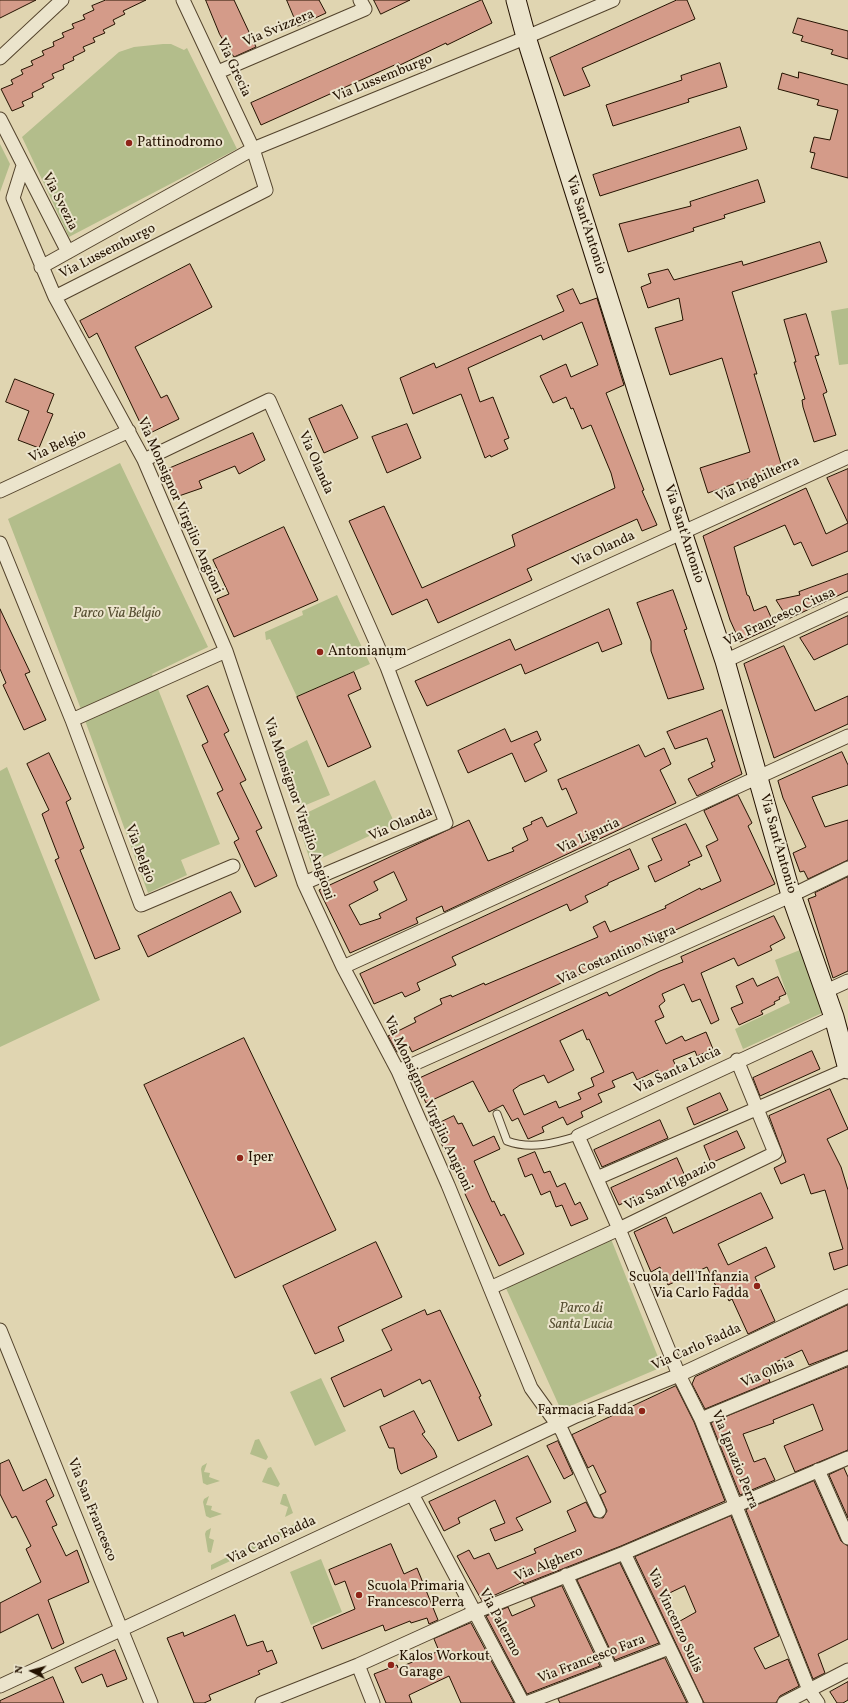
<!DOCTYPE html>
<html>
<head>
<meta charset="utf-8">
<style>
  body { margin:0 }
  #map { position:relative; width:848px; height:1703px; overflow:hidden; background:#e0d5b1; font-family:Vollkorn,serif }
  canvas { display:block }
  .north { position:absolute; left:12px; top:1651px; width:40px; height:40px; -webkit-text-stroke:3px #ebe4cc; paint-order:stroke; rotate:276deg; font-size:11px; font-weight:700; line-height:16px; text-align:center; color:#241200 }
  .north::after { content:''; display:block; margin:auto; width:14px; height:18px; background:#241200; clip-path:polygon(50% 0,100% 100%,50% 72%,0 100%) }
</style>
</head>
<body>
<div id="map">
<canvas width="848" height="1703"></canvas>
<div class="north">N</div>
</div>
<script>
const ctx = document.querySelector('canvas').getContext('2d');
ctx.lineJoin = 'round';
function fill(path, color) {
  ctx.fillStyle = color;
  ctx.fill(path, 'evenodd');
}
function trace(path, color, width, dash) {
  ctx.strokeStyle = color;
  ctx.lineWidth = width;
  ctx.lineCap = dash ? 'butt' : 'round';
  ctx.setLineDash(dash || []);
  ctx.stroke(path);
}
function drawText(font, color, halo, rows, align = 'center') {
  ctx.font = font + ' Vollkorn,serif';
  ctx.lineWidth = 4;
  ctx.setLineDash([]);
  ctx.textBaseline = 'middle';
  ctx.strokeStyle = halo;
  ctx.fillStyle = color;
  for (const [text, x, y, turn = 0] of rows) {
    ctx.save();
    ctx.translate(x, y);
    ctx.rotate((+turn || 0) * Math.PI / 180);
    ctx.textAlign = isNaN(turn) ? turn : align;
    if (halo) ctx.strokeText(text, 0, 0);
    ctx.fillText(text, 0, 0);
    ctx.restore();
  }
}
fill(new Path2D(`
  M163,44H171L184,50L187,48L237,149L69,237L22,137L119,52L134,47Z
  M0,144L10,164L0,192Z
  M848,308V364L839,365L831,311Z
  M120,463L208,647L152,674L220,844L181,860L187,875L148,893L79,704L8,519Z
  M337,595L370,664L297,697L270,639L266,640L265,632L303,615L302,611Z
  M307,740L330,795L301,807L278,755Z
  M7,767L100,1000L0,1047V771Z
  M375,780L395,824L311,863L296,818Z
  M800,950L822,1013L743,1049L735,1029L790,1003L775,960Z
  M611,1239L662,1367L561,1410L505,1286Z
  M321,1378L346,1431L315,1446L290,1392Z
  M259,1439L268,1457L266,1460L250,1454L255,1440Z
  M207,1463L204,1472L210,1473L209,1477L220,1481L207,1485L203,1483L201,1469L202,1466Z
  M271,1467L280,1484L278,1487L262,1482L268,1468Z
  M283,1494H286L293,1513L285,1517L288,1507L280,1504Z
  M209,1496L206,1505L212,1506L211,1510L222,1514L210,1518L206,1516L203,1502L204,1499Z
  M297,1523L301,1528L211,1570V1565Z
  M211,1528L209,1538L214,1540L211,1553L208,1552L205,1534L206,1531Z
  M321,1559L342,1612L311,1625L290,1572Z`), '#b3bd8b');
const building = new Path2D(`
  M0,0H36L0,18Z
  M106,0H146L123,11L125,14L113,20L115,24L103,30L105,33L93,38L95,42L83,47L85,51L73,57L74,60L63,65L64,69L52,74L54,78L42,84L44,87L32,93L33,97L22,102L24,106L12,111L1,89L13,84L11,80L23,74L21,70L33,65L31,61L44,55L42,51L54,46L53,42L64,37L62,33L74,28L72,24L85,19L83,15L94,10L92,6Z
  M206,0H234L256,47L234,57L220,35Z
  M287,0H319L326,13L298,26Z
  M374,0H410L381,14Z
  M482,0L492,23L447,45L446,43L400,65L399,63L261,125L251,103Z
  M677,0H687L695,19L582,68L590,86L564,96L550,58Z
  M798,18L848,31V59L831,54L833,50L801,41L803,36L793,33Z
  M720,63L727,87L688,99L689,102L613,126L606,105L682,80L681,76Z
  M799,72L848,85V178L811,168L815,153L810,152L814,137L830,140L838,110L817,105L819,100L778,89L782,73L798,78Z
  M740,127L747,149L600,196L593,175Z
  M758,180L765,202L724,215L725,218L693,228L694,231L628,252L619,224L691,206L690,202Z
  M820,242L827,262L732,292L757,374H754L782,467L708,493L700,468L750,452L722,358L670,375L655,328L683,320L679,298L648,308L641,287L651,283L648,274L668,269L674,280L742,261L743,265Z
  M190,264L212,307L135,347L161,398L167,395L179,419L146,435L97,333L89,338L80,321Z
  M573,289L580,304L597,298L624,385L606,393L644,490L642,491L657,525L642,531L637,519L527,569L532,580L438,623L427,599L392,615L349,521L384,506L422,588L515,546L512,535L615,488L611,473L591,425L582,429L573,408L571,409L566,397L553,403L540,376L566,364L571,377L598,365L582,322L543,340L541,335L468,368L480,402L493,397L509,438L504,440L508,449L491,457L490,455L485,458L461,394L413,414L400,378L434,363L436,368L564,311L557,296Z
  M806,314L819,355L815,356L827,392L823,394L836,435L814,442L803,407L802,400L805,399L794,362H796L784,320Z
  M15,379L54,394L47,412L53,414L39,448L18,440L29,411L6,402Z
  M342,405L358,438L324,453L309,419Z
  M407,424L421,458L387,473L372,437Z
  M253,433L265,460L239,474L235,466L199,481L202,488L173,498L161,472Z
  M848,469V551L812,566L801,542L794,545L785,525L734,547L747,595L749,596L754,611L766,606L775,626L740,642L730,620L703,536L806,488L826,534L848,523L827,478Z
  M284,527L318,600L234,637L217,599L229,594L213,560Z
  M848,574V591L788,619L776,600L800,595L799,592Z
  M673,590L687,629L684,630L704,689L668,699L651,651V641L637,603Z
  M0,609L30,672L25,674L46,720L24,730L3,685L6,683L0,669Z
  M609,609L622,644L602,652L598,642L525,674L521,664L427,706L415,681L510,639L515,650Z
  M848,616V644L814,660L800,638Z
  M784,646L815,711L848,696V724L774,758L744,664Z
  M354,672L361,689L348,695L371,747L328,767L297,697Z
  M208,686L229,731L224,734L246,780L240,783L262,828L256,831L277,876L255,887L234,842L239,839L217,793L223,790L202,745L208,742L187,696Z
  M722,710L742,774L697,796L688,779L713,767L711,763L715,761L707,738L675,749L667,732Z
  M505,729L511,742L537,731L541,740L534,744L547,771L525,782L512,753L468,773L458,751Z
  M639,745L645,757L664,748L671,764L660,770L676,803L444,912L442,906L416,918L418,923L350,953L319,890L469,820L488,861L514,851L512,848L528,840L523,828L532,824L531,822L542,817L547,827L577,813L566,788L562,790L558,780ZM394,872L407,900L379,914L381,918L360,925L349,905L378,890L374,882Z
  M842,752L848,765V785L812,797L825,827L848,820V860L808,879L804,871L800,872L793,853L806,847L783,798L778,781Z
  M49,753L71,799L66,802L84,848L80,850L120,949L95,959L55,860L59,858L42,814L49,810L27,764Z
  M738,795L752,823L748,826L775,884L412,1052L409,1046L397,1052L388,1036L416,1022L414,1018L442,1004L440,999L451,995L452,997L484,983L485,985L598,937L593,927L605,921L610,932L666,908L665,906L700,888L701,890L721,881L706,846L718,840L704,811Z
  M686,824L702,856L688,862L690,865L655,882L648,866L662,860L652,839Z
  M630,849L639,869L608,883V885L585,896L588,902L570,911L567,904L452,957L456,965L417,983L420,990L405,997L402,992L374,1004L360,974Z
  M848,877V971L833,978L808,899L816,896L815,893Z
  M231,892L241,912L148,957L138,936Z
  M774,916L785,938L770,946L772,950L738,966L734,958L701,973L719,1020L711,1024L700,999L692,1002L684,984L662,994L665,1001L659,1006L664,1017L655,1021L666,1044L682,1036L685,1041L706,1032L713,1049L697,1056L695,1051L673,1060L677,1068L661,1076L658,1070L637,1080L633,1072L612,1081L615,1087L598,1094L602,1102L581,1112L583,1117L567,1125L563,1117L542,1127L544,1132L528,1139L518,1118L512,1121L503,1105L489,1112L473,1081L426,1103L415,1080L607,992L609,996L660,971L683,962L681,957ZM583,1030L587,1040L589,1039L604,1072L591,1078L594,1086L578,1093L581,1099L559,1108L556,1101L524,1115L513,1090L520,1085L544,1075L548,1083L574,1070L560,1041Z
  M778,977L786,994L779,997L780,999L774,1002L775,1004L761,1011L763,1014L739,1025L731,1008L743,1003L736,986L753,978L757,986Z
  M244,1038L336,1230L235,1278L144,1085Z
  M812,1051L820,1069L760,1096L753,1078Z
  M830,1089L848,1129L827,1139L841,1167L848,1190V1265L834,1270L829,1253L843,1249L825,1190L811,1194L804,1174L781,1184L774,1168L786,1162L769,1116Z
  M720,1093L728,1110L694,1125L687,1108Z
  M454,1116L458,1124L462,1123L473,1146L494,1136L500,1149L474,1161L492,1202L494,1201L501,1216L504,1214L524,1254L499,1266L433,1126Z
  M660,1120L668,1138L602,1167L594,1150Z
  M737,1131L745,1148L711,1163L704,1146Z
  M535,1152L544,1173L550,1171L557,1187L565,1183L575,1205L580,1202L588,1219L571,1226L562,1205L556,1207L550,1191L541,1195L532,1174L525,1177L518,1159Z
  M677,1158L685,1176L619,1205L611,1188Z
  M761,1193L773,1218L718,1244L728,1265L766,1247L775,1267L755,1277L775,1321L748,1334L732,1299L729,1301L725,1292L720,1295L707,1267L668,1285L660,1267L651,1272L634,1232L666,1217L673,1233Z
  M376,1242L402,1297L338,1327L344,1341L315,1354L283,1286Z
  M848,1305V1350L809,1365L802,1350L765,1367L770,1382L705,1409L692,1384L695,1377Z
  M425,1310L427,1315L440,1310L481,1396L479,1397L492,1425L458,1441L430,1380L422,1384L420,1379L384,1397L381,1389L344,1407L331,1378L392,1350L382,1330Z
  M848,1367V1450L795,1472L784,1446L823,1430L813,1404L773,1420L774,1423L743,1434L754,1462L765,1458L775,1480L740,1495L711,1423Z
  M676,1386L694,1422L725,1501L621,1546L524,1584L523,1582L482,1601L457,1556L469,1550L474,1559L489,1553L497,1569L536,1553L534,1549L576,1531L567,1511L586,1502L594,1517L603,1518L607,1511L600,1495L606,1492L593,1465L588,1468L572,1435Z
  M414,1411L425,1432L422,1434L434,1450L437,1457L401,1474L398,1469L394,1448H389L380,1427Z
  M558,1441L573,1474L564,1479L547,1446Z
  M528,1456L551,1502L516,1518L523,1530L495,1541L490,1529L505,1523L495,1500L458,1518L460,1523L444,1531L429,1502Z
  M9,1460L23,1491L46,1479L54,1496L46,1501L57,1525L52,1527L66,1556L77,1550L89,1582L48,1600L64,1643L52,1649L38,1614L0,1633V1603L41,1582L26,1549L31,1546L16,1516L12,1518L0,1494V1464Z
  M844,1468L848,1477V1518L829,1475Z
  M814,1481L841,1541L848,1546V1639L818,1654L825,1673L813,1679L746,1510Z
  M731,1516L779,1636L754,1648L765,1669L788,1659L799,1686L780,1696L776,1703H704L635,1557ZM685,1586L696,1612L673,1625L660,1598Z
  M391,1544L404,1574L417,1568L438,1620L429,1624L427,1618L411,1623L410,1621L385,1631L383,1625L322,1649L313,1627L355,1609L345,1581L335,1585L329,1570Z
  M620,1563L659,1643L615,1660L577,1580Z
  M562,1586L600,1666L527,1694L486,1616L508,1607L512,1616L535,1606L531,1598Z
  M235,1615L247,1646L263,1641L267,1652L272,1650L277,1663L258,1671L260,1674L209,1695L211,1700L204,1703H194L167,1638L183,1632L184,1636Z
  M471,1623L514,1703H461L449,1676L409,1695L412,1703H386L374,1674L397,1665L398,1668L439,1651L434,1639Z
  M115,1650L127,1679L107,1687L102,1674L82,1683L75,1668Z
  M665,1658L687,1703H560L558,1699Z
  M53,1677L64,1703H0V1701Z
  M848,1682V1700L843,1703H837L830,1692Z`);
fill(building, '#d49b89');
trace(building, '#241200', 1);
const lane = new Path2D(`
  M497,1114L507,1141C531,1150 555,1143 578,1136`);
const street = new Path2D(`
  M0,58L62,0
  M218,72L365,9L360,0
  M0,119L68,252
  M23,166L13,198L55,297L144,460L226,651L304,883L343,967L398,1071L448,1185L531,1388L562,1431L599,1511
  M41,267L253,149L515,42L613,0
  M55,297L266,190L253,149L183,0
  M144,460L269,400L387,667L446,823L304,883
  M0,491L129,431
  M0,543L72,720L141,905L233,866
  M725,661L848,604
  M387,667L848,457
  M72,720L226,651
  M343,967L848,736
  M824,992L848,981
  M398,1071L786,898L848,868
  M597,1178L848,1069
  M490,1288L619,1229L775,1153L737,1060
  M0,1330L151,1703
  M701,1419L848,1358
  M818,1470L848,1538
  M412,1494L523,1703
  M624,1553L696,1703
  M566,1575L611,1670
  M358,1665L373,1703
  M0,1686L412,1494L576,1416L679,1375L848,1296
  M262,1703L358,1665L475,1612L624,1553L848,1458
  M526,1703L669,1648
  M784,1703L848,1670
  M818,1703L809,1690L701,1419L679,1375L619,1229L578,1136L834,1017`);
const secondary = new Path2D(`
  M516,0L526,37L682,532L725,661L791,895L834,1017L848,1069`);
trace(lane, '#53432c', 9);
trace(street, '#53432c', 15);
trace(secondary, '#241200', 21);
trace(lane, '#ebe4cc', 7);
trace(street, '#ebe4cc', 13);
trace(secondary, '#ebe4cc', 19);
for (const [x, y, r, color] of [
  [129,143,4,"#8f2418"],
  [320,652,4,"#8f2418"],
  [240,1158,4,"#8f2418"],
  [757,1286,4,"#8f2418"],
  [642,1411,4,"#8f2418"],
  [359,1595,4,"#8f2418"],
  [391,1665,4,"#8f2418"]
]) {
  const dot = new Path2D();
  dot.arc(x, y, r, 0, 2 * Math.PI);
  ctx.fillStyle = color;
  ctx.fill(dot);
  trace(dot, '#ebe4cc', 1.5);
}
drawText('14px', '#241200', '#ebe4cc', [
  ["Via Svizzera",279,29,-23],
  ["Via Grecia",233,68,65],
  ["Via Lussemburgo",383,79,-22],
  ["Via Svezia",59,202,63],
  ["Via Sant'Antonio",585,225,72],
  ["Via Lussemburgo",108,252,-27],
  ["Via Belgio",58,447,-25],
  ["Via Olanda",315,463,66],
  ["Via Inghilterra",758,480,-25],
  ["Via Monsignor Virgilio Angioni",179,506,66],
  ["Via Sant'Antonio",683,534,72],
  ["Via Olanda",604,550,-25],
  ["Via Francesco Ciusa",780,618,-25],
  ["Via Monsignor Virgilio Angioni",298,809,71],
  ["Via Olanda",401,825,-23],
  ["Via Liguria",589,837,-25],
  ["Via Sant'Antonio",777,844,74],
  ["Via Belgio",139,854,69],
  ["Via Costantino Nigra",617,956,-24],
  ["Via Santa Lucia",678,1071,-25],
  ["Via Monsignor Virgilio Angioni",427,1104,65],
  ["Via Sant'Ignazio",671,1186,-26],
  ["Via Carlo Fadda",697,1348,-24],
  ["Via Olbia",768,1374,-23],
  ["Via Ignazio Perra",734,1460,68],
  ["Via San Francesco",91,1510,68],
  ["Via Carlo Fadda",272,1541,-25],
  ["Via Alghero",549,1565,-22],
  ["Via Vincenzo Sulis",674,1621,65],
  ["Via Palermo",499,1623,62],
  ["Via Francesco Fara",592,1660,-21]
]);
drawText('14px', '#241200', '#ebe4cc', [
  ["Pattinodromo",137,143],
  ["Antonianum",328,652],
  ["Iper",248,1158],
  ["Scuola dell'Infanzia",749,1278,"right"],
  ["Via Carlo Fadda",749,1294,"right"],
  ["Farmacia Fadda",634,1411,"right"],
  ["Scuola Primaria",367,1587],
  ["Francesco Perra",367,1603],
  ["Kalos Workout",399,1657],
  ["Garage",399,1673]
], 'left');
drawText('italic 14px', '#564e31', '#ebe4cc', [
  ["Parco Via Belgio",117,614],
  ["Parco di",581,1309],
  ["Santa Lucia",581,1325]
]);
</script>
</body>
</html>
